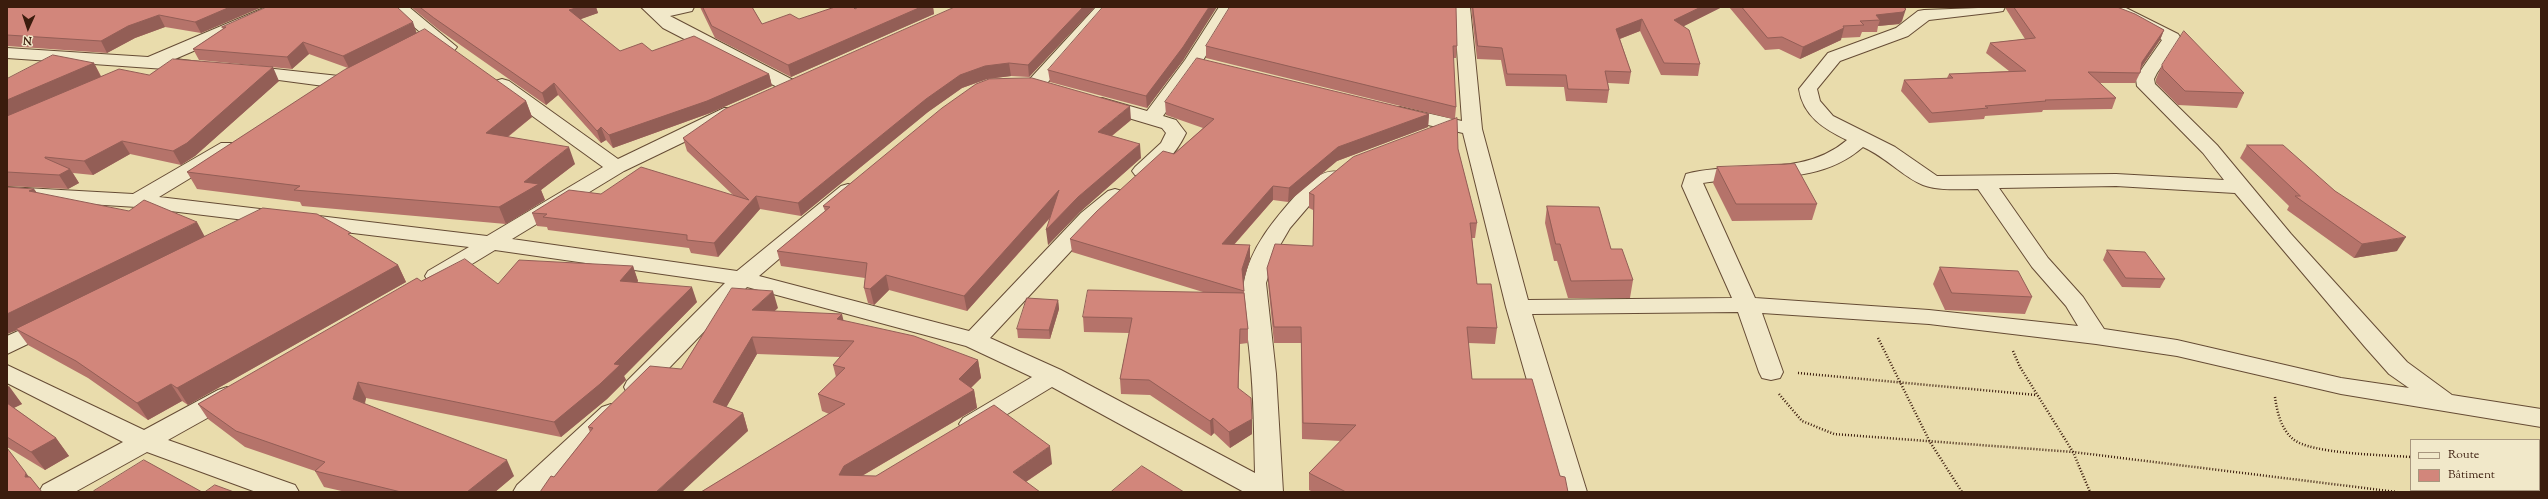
<!DOCTYPE html>
<html>
<head>
<meta charset="utf-8">
<style>
  body { margin:0 }
  #map { position:relative; width:2548px; height:499px; overflow:hidden; background:#e9dcac; font-family:"Sorts Mill Goudy",serif }
  canvas { display:block }
  .frame { position:absolute; inset:0; border:8px solid #3b1c0d; pointer-events:none }
  .legend { position:absolute; left:2410px; top:439px; width:130px; height:52px; box-sizing:border-box; background:#f1e8c9; border:1px solid #a8967e; margin:0; padding:5px 7px; list-style:none; font-size:12px; color:#3b1c0d }
  .legend li { display:flex; align-items:center; gap:8px; height:20px }
  .legend b { width:20px; border:1px solid #a8967e }
  .north { position:absolute; left:8px; top:8px; width:40px; height:40px; -webkit-text-stroke:3px #f1e8c9; paint-order:stroke; rotate:183deg; font-size:11px; font-weight:700; line-height:16px; text-align:center; color:#3b1c0d }
  .north::after { content:''; display:block; margin:auto; width:14px; height:18px; background:#3b1c0d; clip-path:polygon(50% 0,100% 100%,50% 72%,0 100%) }
</style>
</head>
<body>
<div id="map">
<canvas width="2548" height="499"></canvas>
<div class="frame"></div>
<ul class="legend">
<li><b style="height:5px;background:#f1e8c9"></b>Route</li>
<li><b style="height:11px;background:#d2867b"></b>Bâtiment</li>
</ul>
<div class="north">N</div>
</div>
<script>
const ctx = document.querySelector('canvas').getContext('2d');
ctx.lineJoin = 'round';
function trace(path, color, width, dash) {
  ctx.strokeStyle = color;
  ctx.lineWidth = width;
  ctx.lineCap = dash ? 'butt' : 'round';
  ctx.setLineDash(dash || []);
  ctx.stroke(path);
}
function fill(path, color) {
  ctx.fillStyle = color;
  ctx.fill(path, 'evenodd');
}
const street = new Path2D(`
  M266,7H288L286,11L175,59L200,62L203,66L200,70L194,71L7,58V48L148,57Z
  M391,7H409L457,47L454,51H442Z
  M641,7H694L692,11L670,16L797,82L799,86L797,90H783L663,28Z
  M1096,7H1113L1042,89H1028L1026,85L1028,81Z
  M1219,7H1235L1202,62L1163,116L1176,120L1186,133C1178,150 1156,181 1135,175L1132,171L1135,167L1161,143L1166,133L1162,128L1095,108L1093,104L1095,100L1102,98L1147,111L1185,60Z
  M1454,7H1470L1482,129L1528,300L1732,298L1682,186L1686,174C1740,160 1801,179 1847,140C1824,129 1803,116 1799,89L1828,53L1896,28L1918,11L1924,10L2005,7L2003,11L1997,12L1929,20L1908,36L1840,61L1817,89L1820,101L1833,116L1895,147L1937,176L2116,174L2224,180L2203,153L2137,86L2136,79L2139,73L2162,40L2132,23L2103,11L2101,7H2124L2178,34L2181,38L2157,73L2154,79L2155,84L2217,145L2291,234L2407,362L2452,395L2541,409V427L2341,394L2177,356L2096,344L1929,324L1762,313L1783,372L1780,378L1771,380L1762,378L1759,372L1738,312L1532,314L1587,492H1559L1506,307L1463,133L1393,117L1390,113L1393,109L1400,107L1462,121ZM1863,147C1886,157 1903,177 1923,185C1940,191 1960,189 1978,189L2032,267L2066,306L2078,326L1929,310L1755,298L1703,183C1758,174 1817,187 1863,147ZM2116,186L2235,193L2365,347L2389,374L2409,388L2341,378L2177,340L2104,329L2083,297L2048,258L1999,188Z
  M247,66L339,76L346,78L348,82L346,86L339,88L241,75L238,71L241,67Z
  M502,79L509,81L618,159L724,108H738L741,112L738,116L624,171L512,239L737,271L841,186L848,184L855,186L858,190L855,194L759,276L969,331L1081,213L1108,191L1115,189L1122,191L1125,195L1122,199L1097,223L990,338L1061,370L1255,473C1254,435 1254,396 1250,358C1249,340 1241,298 1244,282C1250,248 1274,220 1296,195C1307,184 1323,168 1339,172L1342,176L1339,180L1314,200L1290,228L1276,252L1266,283L1276,374L1283,492H1244L1052,387L981,430L972,433L963,430L959,424L963,418L1032,377L966,346L747,287L645,393L636,395L627,393L624,387L627,381L725,283L495,250L444,281L436,283L428,281L425,276L428,271L469,247L137,207L7,199V187L133,194L221,143H235L238,147L235,151L159,197L487,236L603,167L495,89L493,85L495,81Z
  M49,317L57,320L61,325L57,330L7,354V336Z
  M7,365L144,430L218,390L227,387L236,390L240,396L236,402L168,440L295,485L299,492H256L147,452L75,492H39L43,485L123,442L7,383Z
  M611,404L620,407L624,413L620,419L544,492H513L517,485L602,407Z`);
trace(street, '#664c35', 2);
trace(new Path2D(`
  M1878,338L1930,442L1962,492
  M2013,351L2020,367L2073,452L2090,492
  M1798,373L2036,395
  M1779,394L1802,421L1834,434L2073,452L2397,492
  M2275,397C2277,412 2281,429 2293,439C2310,454 2386,455 2411,457
  M2539,468H2541`), '#3b1c0d', 2.5, [1, 2]);
fill(street, '#f1e8c9');
fill(new Path2D(`
  M7,7H262L201,33L165,27L135,38L107,53L7,46Z
  M411,7H596L598,13L580,19L620,51H652L769,74L772,86L710,113L613,148L606,140L601,143L558,95L546,105L439,30Z
  M700,7H752L762,24L799,19L855,9L858,7H933L934,14L791,77L715,38Z
  M1095,7L1029,77L1011,76L987,79L962,88L928,112L801,216L760,209L718,257L691,253L689,248L548,230L547,227L537,226L532,213L601,194L733,195L687,151L683,138Z
  M1471,7H1722L1684,26L1700,64L1698,76L1661,75L1640,31L1620,39L1631,72L1629,84L1608,83L1609,90L1607,103L1566,101L1564,87L1506,86L1501,60L1477,59Z
  M1729,7H1903L1902,21L1899,24L1878,26L1877,32H1862L1860,37L1841,38V40L1800,59L1779,49L1765,50Z
  M2006,7H2117L2164,30L2160,40L2141,68L2140,73L2135,83H2099L2116,98L2112,109L2043,110L2042,112L1985,116L1984,119L1929,123L1901,91L1904,80L1947,78L1949,74L2009,71L1986,53L1990,43L2025,39L2006,9Z
  M222,27L417,33L526,101L532,117L508,137L575,164L541,190L545,200L506,224L302,206L300,202L197,189L187,172L348,68L309,54L292,69L199,60L193,49L223,29Z
  M1206,46H1457L1456,58H1453L1456,107L1455,118L1458,149L1477,223L1475,238H1472L1477,284L1497,328L1495,344L1468,343L1472,379L1560,476L1568,492H1313L1309,490V473L1341,441L1302,439L1301,343H1274L1268,283L1267,268L1313,246V210L1309,208V193L1453,119L1206,58Z
  M1184,59L1147,108L1050,82L1048,70Z
  M94,63L101,76L149,75L279,81L195,156L181,165L130,154L93,175L73,173L79,183L68,189L7,186V79Z
  M2162,65L2244,93L2237,108L2178,105L2156,83V79Z
  M1165,102L1429,114L1428,127L1337,161L1288,202L1273,200L1234,245H1250V259L1243,280L1248,329V343L1240,344L1238,389L1252,434L1230,448L1214,433L1211,436L1150,395L1121,394L1120,379L1129,333L1084,332L1083,317L1203,292L1072,252L1070,239L1174,154L1203,128L1166,115Z
  M1131,120L1112,136L1141,158L1080,212L1048,245L1051,217L967,311L889,290L874,305L868,303L864,288L865,278L781,266L777,251L825,211L823,206Z
  M2247,145L2335,191L2397,251L2354,258L2287,210L2289,206L2240,158Z
  M1717,167L1817,204L1812,220L1732,221L1713,183Z
  M7,187L34,189L37,193L205,236L353,237L398,265L406,282L188,405L182,401L148,420L88,378L28,345L17,330L7,334Z
  M1547,206L1611,249L1633,280L1630,298H1568L1557,261H1554L1545,223Z
  M2107,250L2165,279L2160,288L2122,287L2103,260Z
  M633,266L638,281L637,283L697,302L624,376L626,380L607,399L561,437L366,398L365,404L514,476L495,492H346L324,487L315,471L245,447L208,419L198,404L421,281L498,284Z
  M1940,267L2032,297L2025,314L1945,310L1933,284Z
  M1058,300L1059,309L1050,339L1018,338L1017,329Z
  M778,308L774,311L844,321L978,360L981,378L971,388L974,390L977,408L862,476H876L1052,464L1026,482L701,492L829,414L822,411L818,394L836,377L833,365L840,357L757,354L726,407L743,413L748,431L554,477L590,432L588,427L681,369Z
  M7,385L22,404L14,408L56,438L69,456L45,470L7,447Z`), '#b5736a');
fill(new Path2D(`
  M230,7H262L201,33L195,22Z
  M579,7H596L598,13L573,22L569,10Z
  M921,7H933L934,14L791,77L788,65Z
  M1083,7H1095L1029,77L1028,65Z
  M1209,7H1217L1184,59L1147,108L1146,96Z
  M1701,7H1722L1672,32L1674,20Z
  M1906,9L1902,21L1899,24L1878,26L1880,20L1876,15Z
  M159,15L165,27L135,38L107,53L101,41L128,26Z
  M1642,19L1640,31L1614,41L1616,29Z
  M413,22L417,34L349,68L343,56Z
  M1844,28L1841,40L1800,59L1803,47Z
  M2164,30L2160,40L2138,72L2142,62Z
  M303,42L309,54L292,69L287,57Z
  M94,63L101,77L7,117V100Z
  M1009,63L1011,76L987,79L962,88L928,112L801,216L798,203L926,99L960,75L985,66Z
  M273,67L279,81L195,156L181,165L173,151Z
  M769,74L772,86L710,113L613,148L609,135Z
  M554,83L558,95L546,105L542,93Z
  M526,101L532,117L492,149L486,133Z
  M1130,106L1131,120L1099,146L1098,132Z
  M1429,114L1428,127L1337,161L1288,202L1289,188L1338,147Z
  M601,127L606,140L601,143L597,131Z
  M122,141L130,154L93,175L84,161Z
  M1140,144L1141,158L1080,212L1048,245L1046,230L1078,197Z
  M569,147L575,164L541,190L545,200L506,224L499,207L524,182Z
  M70,169L79,183L68,189L59,175Z
  M1273,186V200L1222,258V244Z
  M34,189L44,203L29,191Z
  M1059,190L1061,205L967,311L964,296Z
  M756,196L760,209L718,257L714,243Z
  M197,222L205,237L16,329L17,330L7,334V314Z
  M2406,237L2397,251L2354,258L2362,244Z
  M1250,245V259L1243,283L1242,269Z
  M398,265L406,282L188,405L177,388Z
  M633,266L638,281L626,296L620,281Z
  M886,275L889,290L874,305L870,289Z
  M692,287L697,302L624,376L626,380L607,399L561,437L554,422L614,364Z
  M773,291L778,308L757,327L752,310Z
  M1058,300L1059,309L1050,339L1049,330Z
  M842,314L846,331L837,319Z
  M1240,329V344L1238,404V388Z
  M752,337L757,354L719,420L713,402Z
  M978,360L981,378L962,396L959,379Z
  M358,382L366,398L361,415L353,399Z
  M171,384L182,401L148,420L137,403Z
  M9,386L22,404L7,411V387Z
  M974,390L977,408L848,484L839,475L844,466Z
  M743,413L748,431L682,492H656Z
  M1213,418L1214,433L1211,436L1210,421Z
  M1252,419V434L1230,448L1229,432Z
  M56,438L69,456L45,470L31,452Z
  M1050,446L1052,464L1015,489L1013,472Z
  M507,460L514,476L495,492H467Z
  M26,473L39,489L25,477Z`), '#935e56');
const building = new Path2D(`
  M7,7H230L195,22L159,15L128,26L101,41L7,35Z
  M267,7H397L413,22L343,56L303,42L287,57L193,49L226,27H222Z
  M420,7H579L569,10L620,51L642,43L652,51L694,36L769,74L707,101L609,135L601,127L597,131L554,83L542,93L434,18Z
  M703,7H752L762,24L790,14L799,19L835,7H853L855,9L858,7H921L788,65L712,26Z
  M955,7H1083L1028,65L1009,63L985,66L960,75L926,99L798,203L756,196L714,243L687,240V235L543,217L547,214L532,213L569,190L601,194L641,167L749,200L683,138L725,109Z
  M1103,7H1209L1183,47L1146,96L1048,70Z
  M1230,7H1456L1457,46H1453L1456,107L1206,46Z
  M1473,7H1701L1674,20L1689,30L1700,64L1664,63L1642,19L1616,29L1631,72L1605,71L1609,90L1568,89L1566,75L1507,74L1502,48L1478,46Z
  M1742,7H1903L1906,9L1903,12L1876,15L1880,20L1860,21L1864,25L1843,26L1844,28L1803,47L1782,37L1768,38Z
  M2014,7H2117L2135,14L2164,30L2142,62L2140,73L2088,72L2116,98L2045,100L2046,101L1985,106L1988,108L1932,113L1904,80L1953,78L1949,74L2026,71L1990,43L2035,38Z
  M425,29L526,101L486,133L569,147L524,182L539,184L499,207L294,190L300,186L187,172L344,70Z
  M2184,31L2244,93L2185,91L2163,69L2162,65Z
  M53,55L94,63L7,100V79Z
  M1197,58L1429,114L1338,147L1289,188L1273,186L1222,244L1250,245L1242,269L1244,291L1070,239L1097,211L1163,151L1174,154L1214,119L1165,102Z
  M173,59L273,67L187,143L173,151L122,141L84,161L45,157V158L70,169L59,175L7,172V116L119,69L149,75Z
  M1032,78L1130,106L1098,132L1140,144L1078,197L1046,230L1059,190L964,296L886,275L870,289L864,288L867,263L777,251L830,207L823,206L942,108L976,84L989,79Z
  M1457,118L1458,149L1477,223H1470L1477,284H1491L1497,328L1467,327L1472,379H1532L1560,476L1565,477L1568,492H1346L1309,473L1356,425L1303,423L1301,327H1274L1267,268L1275,244L1313,246L1314,195L1309,193L1353,157Z
  M2247,145H2283L2335,191L2406,237L2362,244L2295,196H2300Z
  M1795,164L1817,204H1736L1717,167Z
  M7,187L34,189L29,191L129,211L144,200L197,222L7,314Z
  M1547,206L1599,207L1611,249H1622L1633,280L1571,281L1560,244H1556Z
  M263,208L317,214L351,233L348,234L398,265L177,388L171,384L137,403L76,361L16,329Z
  M2107,250L2145,252L2165,279L2126,278Z
  M465,259L498,284L519,260L633,266L620,281L692,287L614,364L620,365L600,384L554,422L358,382L353,399L507,460L467,492H401L315,471L325,462L236,431L198,404L417,278L421,281Z
  M1940,267L2018,271L2032,297L1952,293Z
  M732,288L773,291L752,310L842,314L837,319L914,336L978,360L959,379L974,390L844,466L839,475L876,476L994,405L1050,446L1013,472L1040,492H701L845,404L818,394L845,368L833,365L854,341L752,337L713,402L743,413L656,492H540L551,476L554,477L593,428L588,427L650,366L681,369Z
  M1088,290L1244,293L1248,329H1240L1238,388L1251,398L1252,419L1229,432L1213,418L1210,421L1149,380L1120,379L1132,318L1083,317Z
  M1027,298L1058,300L1049,330L1017,329Z
  M7,403L56,438L31,452L7,437Z
  M7,448L26,473L25,477H30L42,492H7Z
  M144,460L202,492H95L94,491Z
  M1142,466L1184,492H1111Z
  M215,485L234,492H205Z`);
fill(building, '#d2867b');
trace(building, '#935e56', 1);
</script>
</body>
</html>
